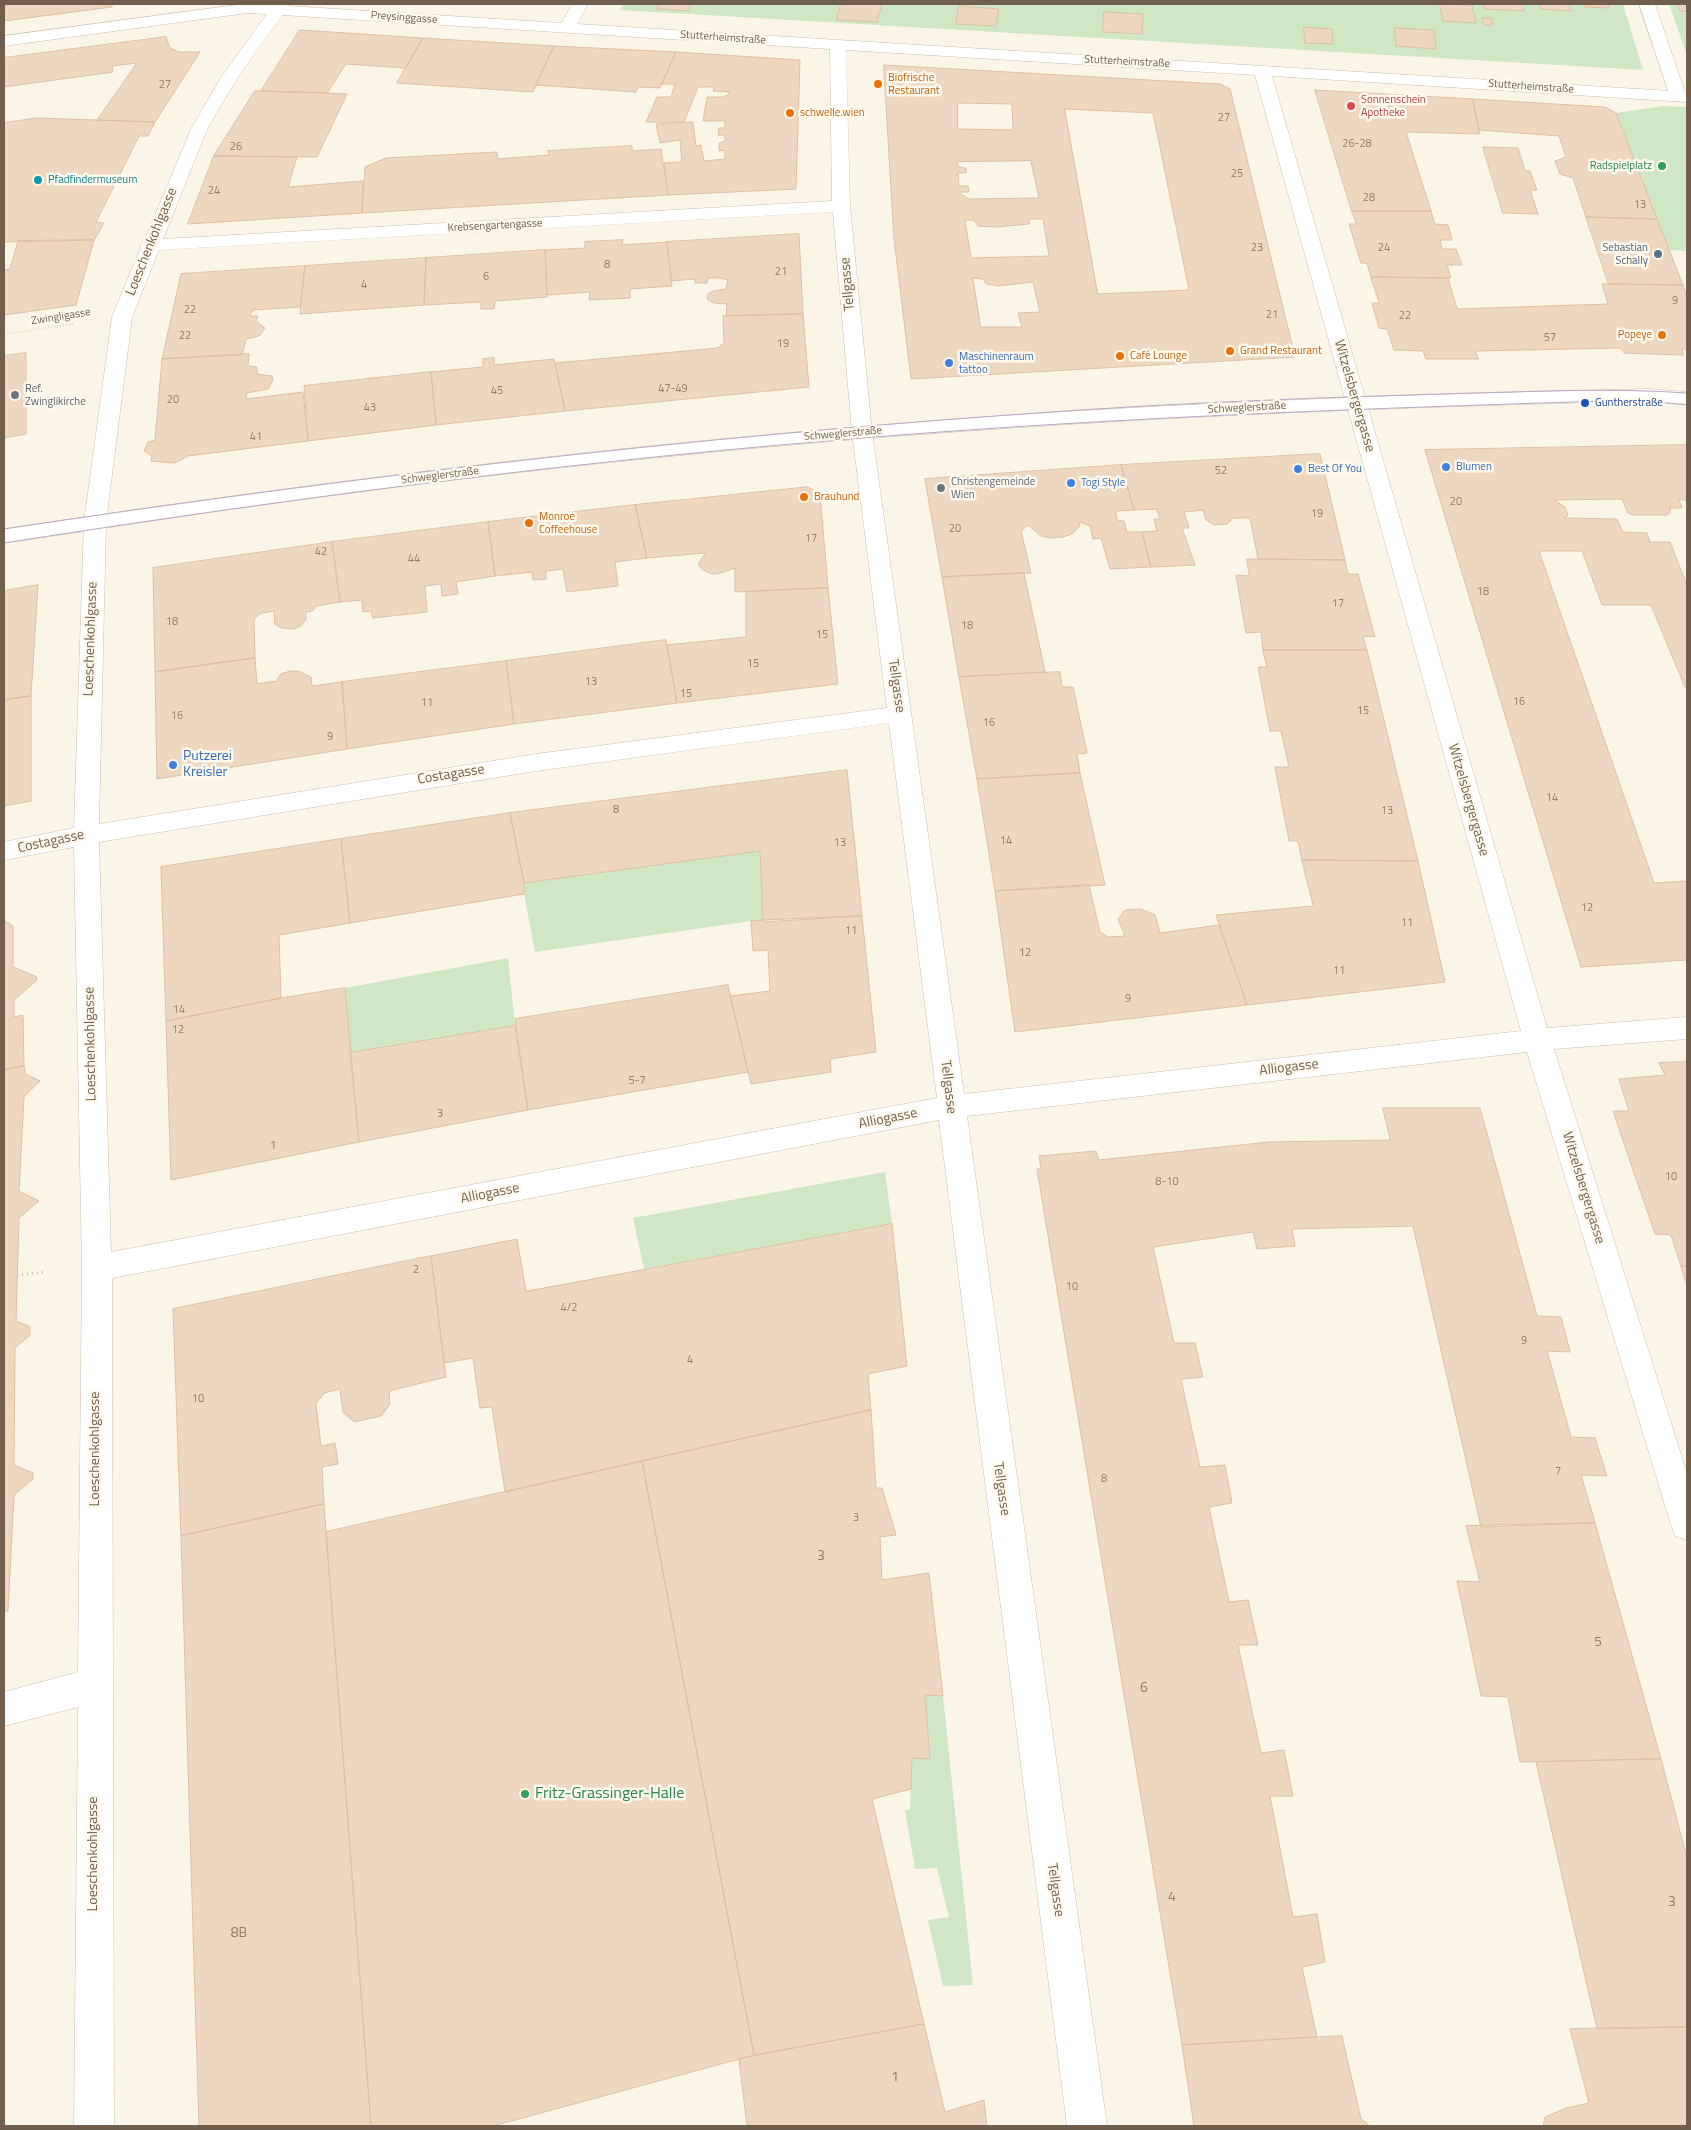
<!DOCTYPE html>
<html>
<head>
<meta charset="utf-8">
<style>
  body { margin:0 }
  #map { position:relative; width:1691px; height:2130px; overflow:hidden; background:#faf5e7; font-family:"Titillium Web",sans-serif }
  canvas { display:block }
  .frame { position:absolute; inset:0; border:5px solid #725e4d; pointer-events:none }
</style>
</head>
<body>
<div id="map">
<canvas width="1691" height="2130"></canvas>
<div class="frame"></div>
</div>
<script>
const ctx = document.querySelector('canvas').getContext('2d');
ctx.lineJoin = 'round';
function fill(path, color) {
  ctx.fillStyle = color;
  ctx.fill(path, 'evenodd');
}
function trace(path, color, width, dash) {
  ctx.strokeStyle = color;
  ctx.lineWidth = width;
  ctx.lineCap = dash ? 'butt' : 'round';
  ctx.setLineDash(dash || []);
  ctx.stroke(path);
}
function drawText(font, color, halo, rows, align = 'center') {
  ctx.font = font + ' "Titillium Web",sans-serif';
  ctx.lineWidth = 5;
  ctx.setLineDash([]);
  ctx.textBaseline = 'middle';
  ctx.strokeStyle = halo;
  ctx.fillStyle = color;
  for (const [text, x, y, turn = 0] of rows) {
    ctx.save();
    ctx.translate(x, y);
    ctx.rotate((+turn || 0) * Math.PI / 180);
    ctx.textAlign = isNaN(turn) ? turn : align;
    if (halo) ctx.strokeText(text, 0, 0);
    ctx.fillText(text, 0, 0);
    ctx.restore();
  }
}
fill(new Path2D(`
  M623,4H1623L1643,70L620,10Z
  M1669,4H1687V55Z
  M1663,106L1687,107V251L1669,250L1616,113Z
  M760,851L763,922L751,921L535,952L524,894V883Z
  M508,958L515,1026L350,1053L345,988Z
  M885,1172L892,1224L644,1269L633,1218Z
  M925,1695L943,1696L973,1985L943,1986L928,1920L949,1917L937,1868L915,1869L905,1810H910L912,1758H930Z`), '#d0e7c6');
const building = new Path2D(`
  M4,4H112V7L4,21Z
  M659,4H691L689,11L657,9Z
  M841,4H882L877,22L837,20Z
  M1440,4L1472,5L1476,23L1443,21Z
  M1483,4H1522L1524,11L1484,9Z
  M1540,4H1569L1571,11L1541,9Z
  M1584,4H1607L1609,8L1585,7Z
  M1677,4H1687V12L1680,11Z
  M959,6L999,9L996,26L956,24Z
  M1104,12L1143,14L1142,34L1103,32Z
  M1482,18H1492L1493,25H1484Z
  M1304,27L1332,29L1333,44L1305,43Z
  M1395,28L1434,30L1436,49L1396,46Z
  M300,30L423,38L406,68L346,64L327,93L261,91Z
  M166,37L170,48L179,52H200L155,122L97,120L137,63L112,66L113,72L4,87V58Z
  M423,38L554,46L533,92L397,83Z
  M554,46L676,52L660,88L638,87L636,92L536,85Z
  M676,52L800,60L796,189L668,195L664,163L682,162L680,140L660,143L656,124L693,122L696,146L701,145L704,161L725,159V150L719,151V143L725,141V135H718L719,128H725V121H703L707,97H722L728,95L729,92L713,91L714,87H698L684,122H646L657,97H671L675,84H662Z
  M884,65L1220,84L1230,89L1295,357L911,379L894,238ZM958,103L1012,104L1013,130L958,129ZM1065,109L1153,113L1189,290L1098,294ZM1031,161L1039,198L969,199L962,195L960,192H969L968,186H959L958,173H966V168L958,167L957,162ZM1030,219H1043L1049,256L971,258L965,220H974L978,226L996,227L1029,224ZM973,278L983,279L986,284L999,286L1033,282L1040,312L1018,313L1022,327H981Z
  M1315,90L1473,99L1480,134L1406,132L1431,211H1352Z
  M255,91L327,93L347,94L317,157L214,156Z
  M1473,99L1605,107L1616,113L1657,219L1586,217L1573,178L1560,174L1555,161L1566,157L1559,136L1479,130Z
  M37,118L155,122L148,136H139L96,222L104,223L94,240L4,242V123Z
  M632,146V151L661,149L668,195L362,213L365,167L386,158L497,152L498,159L549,155L548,151Z
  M1483,147L1518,148L1525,171H1530L1537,190H1530L1538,214L1503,213Z
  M214,156L297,157L288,187L363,181L362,213L188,224Z
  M1352,211H1431L1435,224L1448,225L1452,240H1440L1442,249H1456L1462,265H1447L1451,278L1371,277L1367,263H1361L1349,224H1356Z
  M1586,217L1657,219L1683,285L1609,284Z
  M799,234L803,314L726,316L727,304L714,303L707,299L708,294L713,291L726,289L728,280L720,278H708L707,283H695V279L671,281L667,242Z
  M94,240L76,305L4,315V270L10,269L18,241Z
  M623,240L622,245L667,242L672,286L630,289V298L589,300L590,292L547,295L545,250L585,248V242Z
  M545,250L547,297L495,301L494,309H481V302L424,305L426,258Z
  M426,258L424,305L300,314L305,266Z
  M305,266L300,307L254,310L249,316H258L256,321L265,328L259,336L246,339L242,355L162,359L181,274Z
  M1371,277L1448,278L1457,309L1608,304L1602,284L1683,285L1687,297V349H1682L1683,355L1624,353L1621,348L1475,351L1479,359H1426L1423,351L1394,350L1387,329L1379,328L1372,303H1379Z
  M803,314L809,387L565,411L555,363L718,348L724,343L723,316Z
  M26,353V434L4,438V356Z
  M249,354L248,366L257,367V374L272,376L273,380L268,389L247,393L246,399L303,392L308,441L188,456L175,463L151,461L152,456L144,451L148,442L155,440L162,359Z
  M494,358V365L554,359L565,411L436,425L431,372L483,367V359Z
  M431,372L436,425L308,441L304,386Z
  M1687,445V501L1679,499L1682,508H1670V513L1666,515H1633L1628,513L1622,499L1554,500L1565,507L1568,515L1564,518L1617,519L1623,532L1647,533L1650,542H1670L1687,585V687H1685L1651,605H1602L1582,551H1539L1654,883L1687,881V960L1581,967L1425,450Z
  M1320,454L1345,560L1258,559L1250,518H1233L1227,524L1214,525L1206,520L1203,510L1184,512L1189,528H1182L1195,565L1151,567L1142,532L1157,531L1154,519H1160L1157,509L1134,510L1121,465Z
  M1121,465L1134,510L1116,511L1117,520L1124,521L1127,532H1142L1151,567L1110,569L1101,538L1093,539L1090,526L1080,522L1079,527L1072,534L1063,537L1050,538L1041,536L1028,525L1021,531L1031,573L942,577L925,479Z
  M808,487L820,493L828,588L735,592V568L721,573L712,574L703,570L698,565L705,553L647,558L635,505Z
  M635,505L647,558L615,562L618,586L567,592L563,569L546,571V579L533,580L532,572L495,576L488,522Z
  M488,522L495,576L456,582L458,594L442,596L441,584L425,586L427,612L373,618L371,611L363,612L362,600L340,602L332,542Z
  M332,542L340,602L316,606L313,611L306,612V619L301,626L293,629L281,628L275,624L274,611L261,613L254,619L255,658L155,672L153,568Z
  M1247,559L1345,560L1348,574H1358L1375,637L1363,636L1367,650H1263L1261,632L1246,633L1236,575L1249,576Z
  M1024,573L1045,672L959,677L942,577Z
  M38,585L31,696L4,700V591Z
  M828,588L838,684L677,703L667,645L746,637V592Z
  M666,640L677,703L514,724L506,661Z
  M1263,650H1367L1418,861L1302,860L1298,841H1289L1275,767H1289L1281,731H1270L1258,667H1267Z
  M255,658L257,684L276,681L281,674L290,671H298L311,677L312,686L342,682L347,749L157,779L155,672Z
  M506,661L514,724L347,749L342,682Z
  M1060,672L1062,687H1073L1087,753L1077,754L1080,773L977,779L959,677Z
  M31,696V801L4,806V700Z
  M847,770L862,916L763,922L760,851L524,883L510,813Z
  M1080,773L1105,885L995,891L977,779Z
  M510,813L524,883V894L350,923L341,839Z
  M341,839L350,923L279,935L281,998L166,1021L161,867Z
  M1302,860L1418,861L1445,982L1247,1005L1216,915L1313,906Z
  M1089,885L1100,932L1108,937L1125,936L1118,919L1125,910L1141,909L1155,915L1160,933L1219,925L1247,1005L1015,1032L995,891Z
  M862,916L876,1052L830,1059L831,1072L751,1084L730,996L770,991L768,950L753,951L751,921Z
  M4,920L13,926V967L37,977L36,981L14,1000V1017L23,1015L24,1066L4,1070Z
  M728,985L748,1072L528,1110L515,1019Z
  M345,988L359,1142L171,1180L166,1021L281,998Z
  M515,1026L528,1110L359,1142L350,1053Z
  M1687,1062V1266H1681L1671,1235L1655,1234L1613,1111H1629L1619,1079L1665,1075L1659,1063Z
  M24,1066L25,1074L40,1081L24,1097L19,1191L39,1201L19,1218L16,1321L30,1327V1335L15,1348L14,1465L33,1473V1479L14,1495L8,1611L4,1612V1070Z
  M1383,1108H1480L1537,1316L1561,1317L1570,1352L1547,1351L1571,1437L1595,1438L1607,1476L1581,1475L1595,1523L1481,1527L1413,1226L1292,1229L1295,1246L1257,1249L1253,1232L1153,1247L1174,1343H1195L1203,1377L1181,1379L1200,1467L1225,1465L1232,1503L1209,1507L1229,1602L1248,1600L1258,1645H1238L1261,1753L1284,1750L1293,1796H1270L1293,1917L1317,1914L1325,1962L1302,1967L1317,2037L1182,2045L1037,1169H1041L1039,1156L1096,1151L1099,1160L1269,1142L1390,1140Z
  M892,1224L907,1366L868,1374L871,1410L505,1492L492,1407L480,1408L473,1358L444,1363L431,1256L517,1239L526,1291Z
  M431,1256L446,1377L389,1391L390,1404L381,1416L354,1422L343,1412L340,1389L324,1393L316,1404L321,1446L335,1443L338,1464L322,1467L324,1504L181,1536L173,1309Z
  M1681,1266H1687V1285Z
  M871,1410L876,1488H882L896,1535L880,1537L882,1580L929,1573L943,1696L925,1695L930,1759L912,1758L911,1789L872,1799L924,2024L754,2055L642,1461Z
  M642,1461L754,2055L493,2126H371L326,1532Z
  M324,1504L371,2126H199L181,1536Z
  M1595,1523L1661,1759L1520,1762L1508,1697L1481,1696L1457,1581L1480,1582L1466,1526Z
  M1661,1759L1687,1858V2027L1597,2029L1536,1762Z
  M924,2024L945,2112L984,2100L987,2126H747L739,2059Z
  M1687,2027V2126H1543L1545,2117L1566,2108L1589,2103L1570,2029Z
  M1342,2036L1361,2119L1370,2126H1194L1182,2045Z`);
fill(building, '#edd7c1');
trace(building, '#dec0a3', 1);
const lane = new Path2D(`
  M1639,4H1655L1686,96L1684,100H1672L1670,96Z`);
const street = new Path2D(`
  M244,4H290L288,6L562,23L572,4H588L577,24L1687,92V102L1272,76L1547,1028L1687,1017V1039L1554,1049L1687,1474V1540L1675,1536L1671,1525L1527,1052L967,1116L1107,2126H1067L939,1120L112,1278L114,2126H74L78,1707L4,1726V1692L78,1672L82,1268L74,847L4,860V842L74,828L84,522L112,317L141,247L140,245L144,241L192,127L222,76L267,14L247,13L4,46V36ZM282,15L830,49L832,201L163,239L208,127L238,77ZM846,50L1255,75L1521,1031L964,1094L872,432L850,206ZM833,212L852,432L887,708L536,754L99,824L106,522L132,317L159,250ZM889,723L937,1098L111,1252L99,842L536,771Z`);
const secondary = new Path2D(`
  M1648,389L1687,392V404L1648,401C1335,408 1023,422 712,452C569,466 425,482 283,502C190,514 97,530 4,543V529C335,479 667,439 1001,416C1217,401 1432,394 1648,389Z`);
trace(lane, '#cbbeae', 1);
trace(street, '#cbbeae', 1);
trace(secondary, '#cebfab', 1);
trace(new Path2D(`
  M4,334L74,324`), '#d2bba4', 2, [0.5, 2.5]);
trace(new Path2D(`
  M17,1275L46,1272`), '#d2bba4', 3, [1, 4]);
fill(lane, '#fff');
fill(street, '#fff');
fill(secondary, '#fff');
trace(new Path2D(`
  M4,529C382,472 762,429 1144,406C1254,400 1364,396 1475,393C1546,391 1616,388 1687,393
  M4,543C273,501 543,465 815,442C1078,419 1343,409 1607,401H1647L1687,405`), '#b9a6c3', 1);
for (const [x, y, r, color] of [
  [878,84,5,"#e8710a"],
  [1351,106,5,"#e0444e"],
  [790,113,5,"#e8710a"],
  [1662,166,5,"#2e9e5b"],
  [38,180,5,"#0f9aa8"],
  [1658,254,5,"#5c6f8a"],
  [1662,335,5,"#e8710a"],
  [1230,351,5,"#e8710a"],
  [1120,356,5,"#e8710a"],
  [949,363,5,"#3f7fe0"],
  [15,395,5,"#6b7280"],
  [1585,403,5,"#1a4fb4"],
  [1446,467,5,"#3f7fe0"],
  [1298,469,5,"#3f7fe0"],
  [1071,483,5,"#3f7fe0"],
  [941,488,5,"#6b7280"],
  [804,497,5,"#e8710a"],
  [529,523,5,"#e8710a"],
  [173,765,5,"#3f7fe0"],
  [525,1794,5,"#2e9e5b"]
]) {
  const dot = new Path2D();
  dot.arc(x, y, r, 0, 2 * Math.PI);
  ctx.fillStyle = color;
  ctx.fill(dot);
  trace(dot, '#fdf9ed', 2);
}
drawText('11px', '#725e4d', '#fdf9ed', [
  ["Preysinggasse",404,18,4],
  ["Stutterheimstraße",723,38,4],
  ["Stutterheimstraße",1127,62,3],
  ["Stutterheimstraße",1531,87,4],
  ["Krebsengartengasse",495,226,-3],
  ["Zwingligasse",61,317,-9],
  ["Schweglerstraße",1247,408,-3],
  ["Schweglerstraße",843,434,-5],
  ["Schweglerstraße",440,476,-7]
]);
drawText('11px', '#c56008', '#fdf9ed', [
  ["Biofrische",888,78],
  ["Restaurant",888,91],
  ["schwelle.wien",800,113],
  ["Popeye",1652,335,"right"],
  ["Grand Restaurant",1240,351],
  ["Café Lounge",1130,356],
  ["Brauhund",814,497],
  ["Monroe",539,517],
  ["Coffeehouse",539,530]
], 'left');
drawText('11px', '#917c6a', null, [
  ["27",165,85],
  ["27",1224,118],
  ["26-28",1357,144],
  ["26",236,147],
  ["25",1237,174],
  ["24",214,191],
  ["28",1369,198],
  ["13",1640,205],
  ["23",1257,248],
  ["24",1384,248],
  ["8",607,265],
  ["21",781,272],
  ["6",486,277],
  ["4",364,285],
  ["9",1675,301],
  ["22",190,310],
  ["21",1272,315],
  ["22",1405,316],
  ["22",185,336],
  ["57",1550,338],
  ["19",783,344],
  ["47-49",673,389],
  ["45",497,391],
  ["20",173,400],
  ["43",370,408],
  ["41",256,437],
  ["52",1221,471],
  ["20",1456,502],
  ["19",1317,514],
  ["20",955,529],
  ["17",811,539],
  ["42",321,552],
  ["44",414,559],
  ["18",1483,592],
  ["17",1338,604],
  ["18",172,622],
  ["18",967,626],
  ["15",822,635],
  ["15",753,664],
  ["13",591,682],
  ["15",686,694],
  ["16",1519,702],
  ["11",427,703],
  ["15",1363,711],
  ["16",177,716],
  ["16",989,723],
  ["9",330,737],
  ["14",1552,798],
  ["8",616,810],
  ["13",1387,811],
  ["14",1006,841],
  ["13",840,843],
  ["12",1587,908],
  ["11",1407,923],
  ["11",851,931],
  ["12",1025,953],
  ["11",1339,971],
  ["9",1128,999],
  ["14",179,1010],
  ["12",178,1030],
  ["5-7",637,1081],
  ["3",440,1114],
  ["1",273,1146],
  ["10",1671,1177],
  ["8-10",1167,1182],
  ["2",416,1270],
  ["10",1072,1287],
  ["4/2",569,1308],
  ["9",1524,1341],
  ["4",690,1360],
  ["10",198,1399],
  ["7",1558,1472],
  ["8",1104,1479],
  ["3",856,1518]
]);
drawText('11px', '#be3a42', '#fdf9ed', [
  ["Sonnenschein",1361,100],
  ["Apotheke",1361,113]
], 'left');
drawText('11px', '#27864d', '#fdf9ed', [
  ["Radspielplatz",1652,166]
], 'right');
drawText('11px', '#0d838f', '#fdf9ed', [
  ["Pfadfindermuseum",48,180]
], 'left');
drawText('11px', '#4e5e75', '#fdf9ed', [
  ["Sebastian",1648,248],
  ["Schally",1648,261]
], 'right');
drawText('11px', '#366cbe', '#fdf9ed', [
  ["Maschinenraum",959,357],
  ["tattoo",959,370],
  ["Blumen",1456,467],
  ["Best Of You",1308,469],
  ["Togi Style",1081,483]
], 'left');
drawText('11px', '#5b616d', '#fdf9ed', [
  ["Ref.",25,389],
  ["Zwinglikirche",25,402],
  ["Christengemeinde",951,482],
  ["Wien",951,495]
], 'left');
drawText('11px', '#164399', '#fdf9ed', [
  ["Guntherstraße",1595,403]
], 'left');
drawText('14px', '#725e4d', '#fdf9ed', [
  ["Loeschenkohlgasse",152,242,-68],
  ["Tellgasse",848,284,-95],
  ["Witzelsbergergasse",1354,396,74],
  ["Loeschenkohlgasse",91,639,-88],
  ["Tellgasse",896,686,82],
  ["Costagasse",451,775,-9],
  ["Witzelsbergergasse",1468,800,74],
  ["Costagasse",51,842,-12],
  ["Loeschenkohlgasse",91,1044,-91],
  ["Alliogasse",1289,1068,-7],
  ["Tellgasse",948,1087,83],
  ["Alliogasse",888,1119,-11],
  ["Witzelsbergergasse",1583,1188,73],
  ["Alliogasse",490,1194,-11],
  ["Loeschenkohlgasse",96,1449,-90],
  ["Tellgasse",1001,1489,82],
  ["Loeschenkohlgasse",94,1854,-90],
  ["Tellgasse",1055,1890,82]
]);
drawText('14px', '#366cbe', '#fdf9ed', [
  ["Putzerei",183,757],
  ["Kreisler",183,773]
], 'left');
drawText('14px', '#917c6a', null, [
  ["3",821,1557],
  ["5",1598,1643],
  ["6",1144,1689],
  ["4",1172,1898],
  ["3",1672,1903],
  ["8B",239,1934],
  ["1",895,2078]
]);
drawText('16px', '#27864d', '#fdf9ed', [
  ["Fritz-Grassinger-Halle",535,1794]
], 'left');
</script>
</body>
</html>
